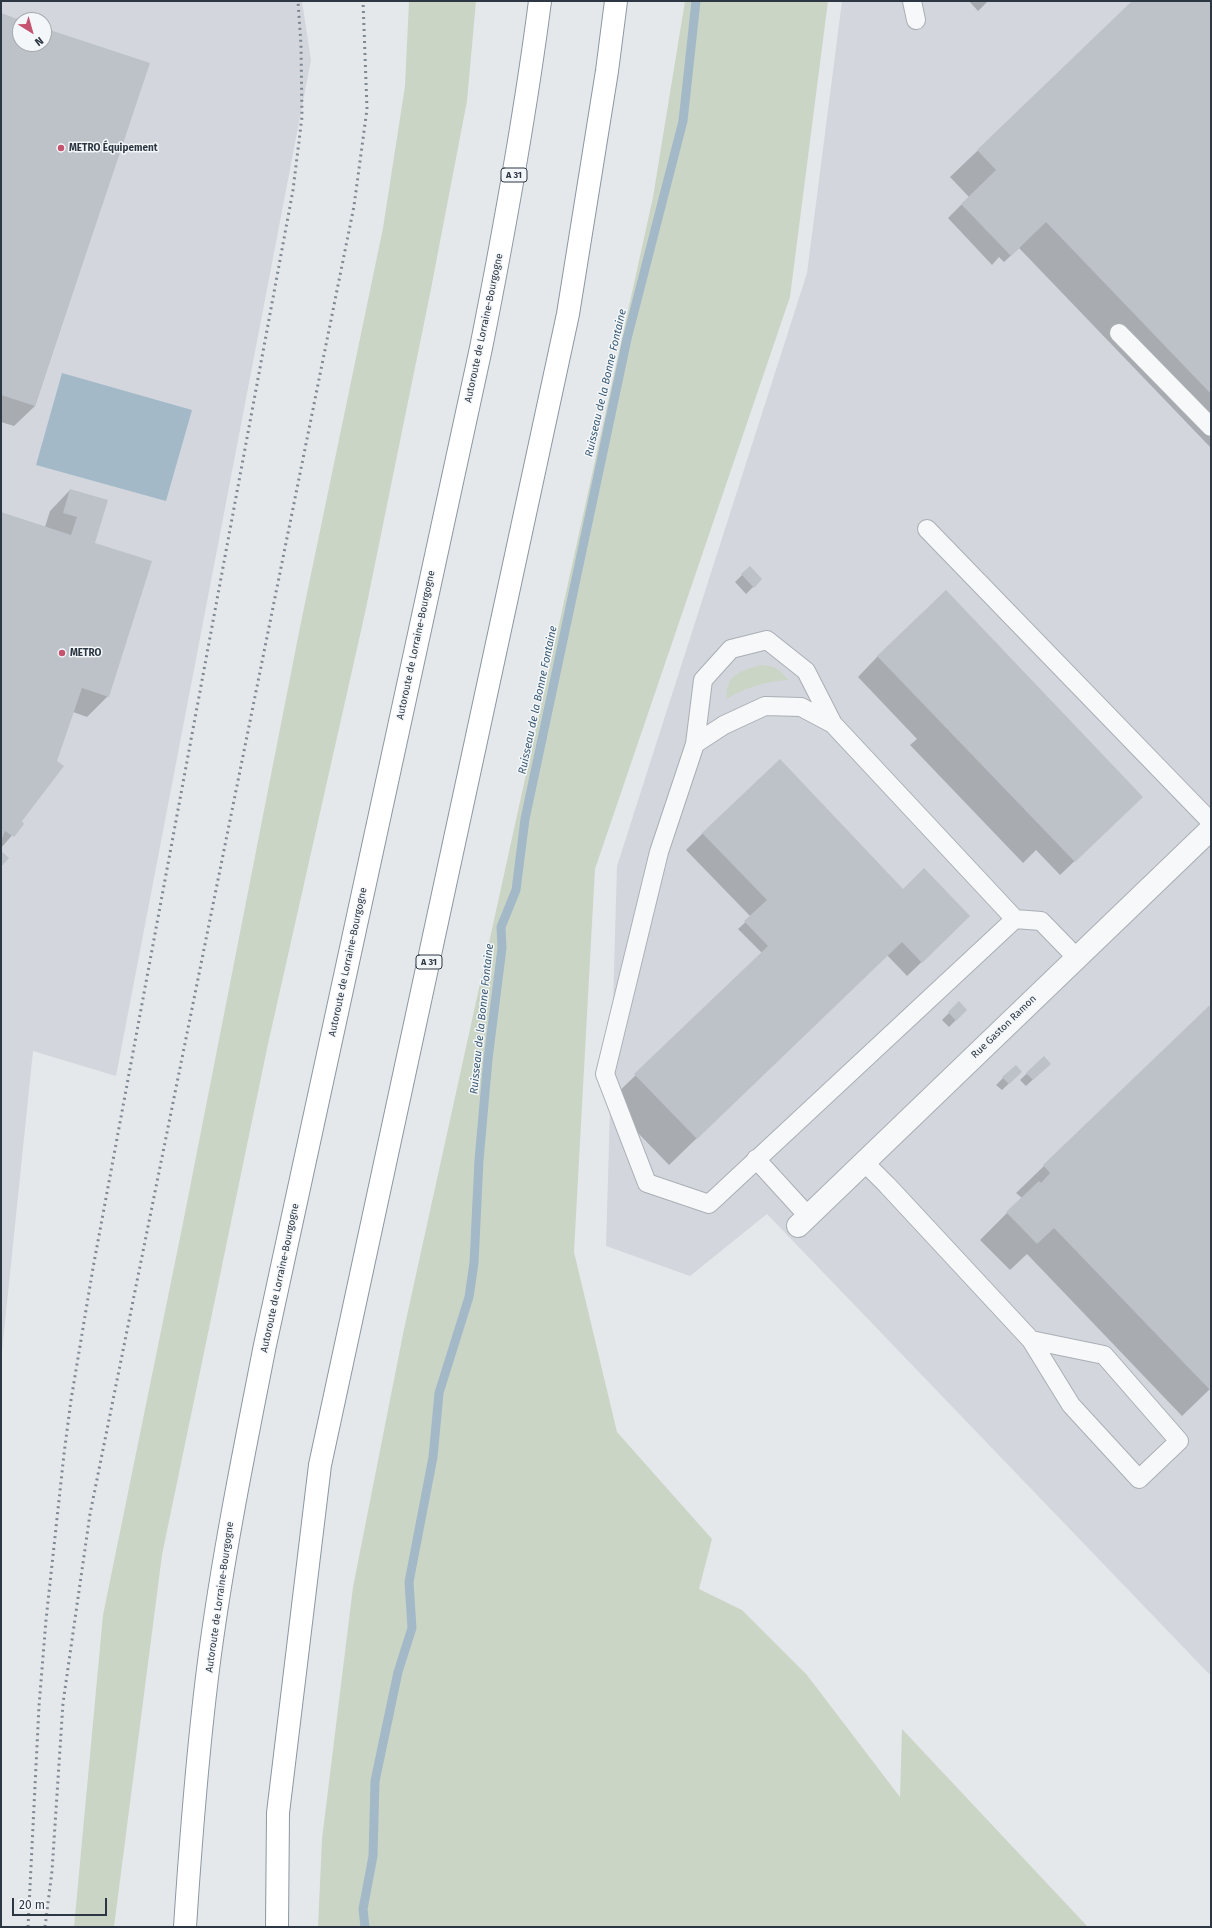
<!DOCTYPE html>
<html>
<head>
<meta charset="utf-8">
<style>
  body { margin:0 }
  #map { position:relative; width:1212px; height:1928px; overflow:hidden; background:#e5e8eb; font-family:"Fira Sans",sans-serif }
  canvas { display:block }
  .frame { position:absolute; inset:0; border:2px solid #2d3743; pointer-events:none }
  .north { position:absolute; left:12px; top:12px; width:40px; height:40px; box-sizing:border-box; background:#f4f7f9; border:1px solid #a4aab0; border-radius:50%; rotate:143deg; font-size:11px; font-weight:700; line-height:16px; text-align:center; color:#2d3743 }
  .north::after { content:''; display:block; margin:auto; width:14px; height:18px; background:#c55470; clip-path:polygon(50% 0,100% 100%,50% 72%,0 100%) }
  .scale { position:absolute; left:12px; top:1898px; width:95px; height:18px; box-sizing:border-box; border:2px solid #2d3743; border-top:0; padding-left:5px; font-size:12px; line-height:14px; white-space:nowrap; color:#2d3743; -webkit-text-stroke:3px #f4f7f9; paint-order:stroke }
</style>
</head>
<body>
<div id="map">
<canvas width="1212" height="1928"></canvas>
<div class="frame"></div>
<div class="north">N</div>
<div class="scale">20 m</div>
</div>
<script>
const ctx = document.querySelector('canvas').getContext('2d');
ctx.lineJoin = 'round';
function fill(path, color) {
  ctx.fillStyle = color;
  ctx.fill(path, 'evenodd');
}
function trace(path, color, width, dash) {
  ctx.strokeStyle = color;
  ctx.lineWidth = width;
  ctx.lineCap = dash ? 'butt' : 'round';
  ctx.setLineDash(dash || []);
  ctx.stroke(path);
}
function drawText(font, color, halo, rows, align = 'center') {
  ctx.font = font + ' "Fira Sans",sans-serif';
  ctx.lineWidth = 3;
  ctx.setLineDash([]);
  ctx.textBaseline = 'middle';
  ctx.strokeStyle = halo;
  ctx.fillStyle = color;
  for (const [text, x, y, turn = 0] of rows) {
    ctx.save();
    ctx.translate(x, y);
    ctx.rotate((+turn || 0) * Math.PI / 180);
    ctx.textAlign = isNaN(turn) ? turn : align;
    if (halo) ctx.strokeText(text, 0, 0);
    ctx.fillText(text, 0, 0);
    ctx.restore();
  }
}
fill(new Path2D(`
  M1,1H302L311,60L116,1076L33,1051L1,1361ZM20,20H44V44H20Z
  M842,1H1211V1676L767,1214L690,1276L606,1246L617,866L807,273Z`), '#d3d7dd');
fill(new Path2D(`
  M409,1H476L467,101L430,294L365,613L268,1044L162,1555L114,1927H74L103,1615L182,1228L300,627L383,228L405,86Z
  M685,1H828L790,297L595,869L574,1252L617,1432L712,1539L699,1589L742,1610L807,1675L900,1797L902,1729L1088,1927H318L322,1839L353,1587L404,1329L653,197Z
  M761,665C775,666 780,669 788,680C768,681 743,688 727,699C724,675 742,670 761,665Z`), '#cbd5c6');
fill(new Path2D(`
  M62,373L192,410L166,501L36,465Z`), '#a3b9c8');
fill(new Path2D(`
  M969,1H988L978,11Z
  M1134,1H1211V448L1019,248L1004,262L999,257L992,265L948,218L969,197L950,177Z
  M1,14L20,21V44H44V29L148,63L35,406L14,426L1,422Z
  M70,490L94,543L108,696L87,717L73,712L20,821L22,824L1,848V513L45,527L50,511Z
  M750,567L761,579L746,594L735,582Z
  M878,656L1128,810L1060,875L1036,850L1023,863L910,745L917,739L858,677Z
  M707,829L903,890L955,930L907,976L887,955L669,1165L608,1102L762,953L738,929L751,917L686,850Z
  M959,1003L966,1010L949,1027L942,1020Z
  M1211,1005V1388L1182,1416L1027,1254L1010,1270L980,1240L1022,1198L1016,1193Z
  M1044,1057L1043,1070L1026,1086L1020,1080Z
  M1021,1072L1002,1090L996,1085L1003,1078Z`), '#0003');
trace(new Path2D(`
  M365,1927L363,1909L373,1856L375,1781L398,1672L412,1628L409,1582L433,1457L439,1393L469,1297L474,1263L479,1160L488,1059L502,948L501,927L516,890L525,819L627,339L683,121L696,1`), '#a3b9c8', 9);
fill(new Path2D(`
  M1132,1H1211V394L1046,222L1011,256L961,204L996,170L977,150Z
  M1,13L20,20V44H44V28L150,63L35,406L1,395Z
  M70,489L108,500L95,543L152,561L109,697L82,688L57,761L64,766L22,821L24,824L14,837L5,831L1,841V512L71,535L77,517L63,513Z
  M750,566L762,579L754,588L741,574Z
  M946,590L1143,797L1075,862L877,656Z
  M780,759L903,889L924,868L970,916L922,963L902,942L697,1139L634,1074L768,946L744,921L767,900L702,833Z
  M1,851L9,858L1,867Z
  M959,1001L967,1010L956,1021L948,1012Z
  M1211,1004V1388L1210,1390L1054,1228L1037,1244L1006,1212L1039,1181L1041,1183L1050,1173L1043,1165Z
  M1044,1056L1051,1064L1033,1080L1026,1073Z
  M1016,1065L1022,1072L1009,1084L1002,1077Z`), '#bcc2c8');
const lane = new Path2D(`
  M912,1L916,20
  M1119,333L1211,427
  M927,529L1211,822
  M833,724L1015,919L1041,921L1077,958
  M695,744L724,725L765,706L801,707L833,724L806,671L767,640L731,649L703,680L695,744L659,852L605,1074L647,1183L709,1204L1015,919
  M756,1159L808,1216
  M864,1162L887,1185L1031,1340L1071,1405L1139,1479L1179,1441L1104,1355L1031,1340`);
const street = new Path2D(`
  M798,1226L1211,829`);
const highway = new Path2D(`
  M185,1927C191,1836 198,1744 210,1654C224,1550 245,1447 265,1345L481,348C504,232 525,117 540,1
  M277,1927L278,1813L320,1465L568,314L607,71L616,1`);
trace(lane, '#aaafb5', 20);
trace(street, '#aaafb5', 24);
trace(highway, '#8d97a1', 24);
trace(lane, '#f7f8fa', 18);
trace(street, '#f7f8fa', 22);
trace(highway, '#fff', 22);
trace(new Path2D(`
  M28,1927L39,1706L46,1620L64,1454L71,1400L93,1268L293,190L302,117L301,45L298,1
  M45,1927L52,1871L63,1703L90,1514L354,206L367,109L363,1`), '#7f8994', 3, [2, 4]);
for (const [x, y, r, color] of [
  [61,148,4,"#c55470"],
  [62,653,4,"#c55470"]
]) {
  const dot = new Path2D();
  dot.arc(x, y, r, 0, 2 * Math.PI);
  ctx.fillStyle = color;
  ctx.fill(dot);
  trace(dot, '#f4f7f9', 1.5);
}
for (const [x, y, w] of [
  [514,175,26],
  [429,962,26]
]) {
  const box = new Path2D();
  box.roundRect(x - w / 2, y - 7, w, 14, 3);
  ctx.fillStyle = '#f4f7f9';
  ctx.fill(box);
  trace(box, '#2d3743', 1);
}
drawText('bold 9px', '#2d3743', null, [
  ["A 31",514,175],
  ["A 31",429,962]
]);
drawText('bold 10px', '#2d3743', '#f4f7f9', [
  ["METRO Équipement",69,148],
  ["METRO",70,653]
], 'left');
drawText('10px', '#2d3743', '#f4f7f9', [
  ["Autoroute de Lorraine-Bourgogne",484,328,-78],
  ["Autoroute de Lorraine-Bourgogne",416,645,-78],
  ["Autoroute de Lorraine-Bourgogne",348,962,-78],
  ["Rue Gaston Ramon",1004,1027,-44],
  ["Autoroute de Lorraine-Bourgogne",280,1278,-78],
  ["Autoroute de Lorraine-Bourgogne",220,1597,-82]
]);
drawText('italic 11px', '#3a5a74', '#f4f7f9', [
  ["Ruisseau de la Bonne Fontaine",606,383,-77],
  ["Ruisseau de la Bonne Fontaine",538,700,-78],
  ["Ruisseau de la Bonne Fontaine",482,1019,-84]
]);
</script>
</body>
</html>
